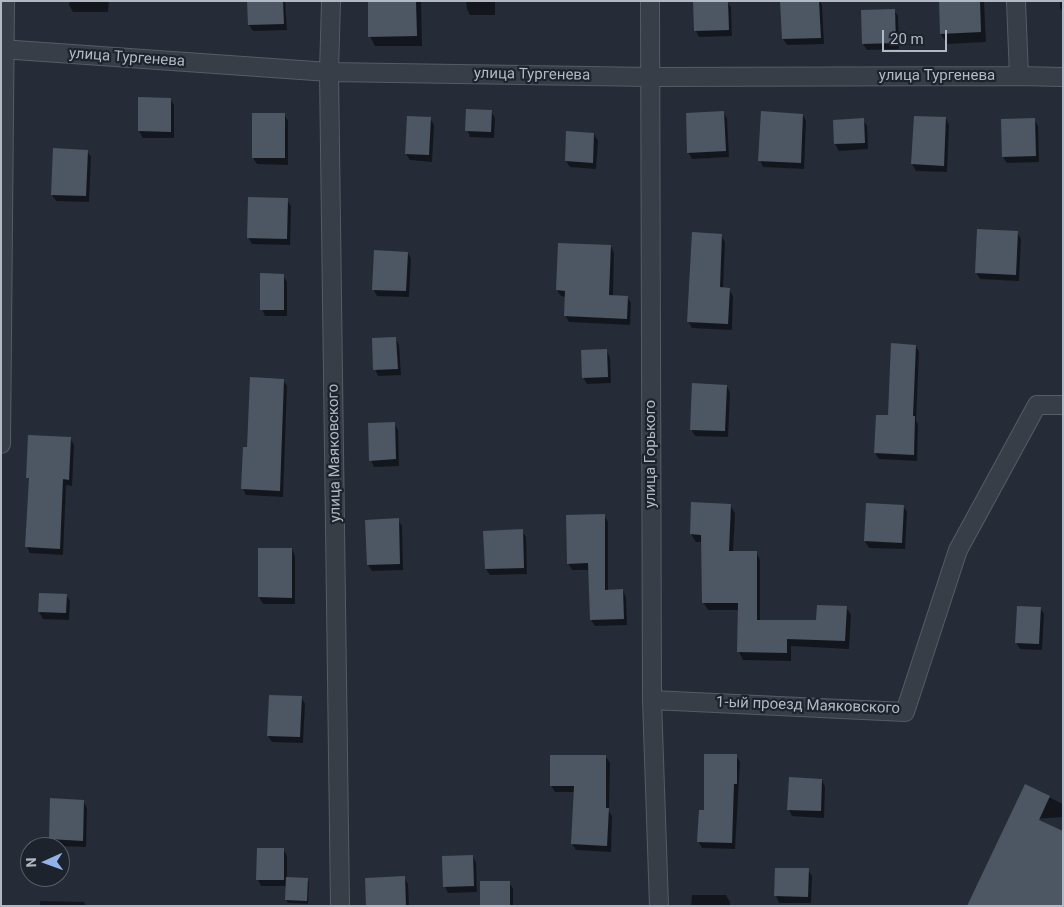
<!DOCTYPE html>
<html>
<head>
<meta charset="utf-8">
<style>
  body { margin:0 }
  #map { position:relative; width:1064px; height:907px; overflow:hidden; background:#252c37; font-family:Roboto,sans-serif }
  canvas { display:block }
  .frame { position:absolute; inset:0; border:2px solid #b3b9c4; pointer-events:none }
  .north { position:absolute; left:20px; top:837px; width:50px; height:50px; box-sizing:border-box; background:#1d232d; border:1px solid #595f69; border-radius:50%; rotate:268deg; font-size:14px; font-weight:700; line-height:20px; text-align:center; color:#b3b9c4 }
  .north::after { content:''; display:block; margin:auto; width:18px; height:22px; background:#92b2ea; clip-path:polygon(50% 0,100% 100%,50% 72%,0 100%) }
  .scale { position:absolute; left:882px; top:30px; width:65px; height:22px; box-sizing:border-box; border:2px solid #b3b9c4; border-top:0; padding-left:6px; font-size:15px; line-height:18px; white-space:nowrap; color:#b3b9c4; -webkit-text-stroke:4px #1d232d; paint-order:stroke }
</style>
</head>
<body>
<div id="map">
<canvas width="1064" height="907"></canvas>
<div class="frame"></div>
<div class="north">N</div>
<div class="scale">20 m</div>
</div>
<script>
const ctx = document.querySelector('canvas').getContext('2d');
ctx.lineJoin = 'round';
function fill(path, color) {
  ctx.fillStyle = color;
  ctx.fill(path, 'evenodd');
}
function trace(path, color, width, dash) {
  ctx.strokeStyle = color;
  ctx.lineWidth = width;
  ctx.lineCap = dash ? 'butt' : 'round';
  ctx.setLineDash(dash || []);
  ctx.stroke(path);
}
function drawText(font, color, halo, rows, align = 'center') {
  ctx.font = font + ' Roboto,sans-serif';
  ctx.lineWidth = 4.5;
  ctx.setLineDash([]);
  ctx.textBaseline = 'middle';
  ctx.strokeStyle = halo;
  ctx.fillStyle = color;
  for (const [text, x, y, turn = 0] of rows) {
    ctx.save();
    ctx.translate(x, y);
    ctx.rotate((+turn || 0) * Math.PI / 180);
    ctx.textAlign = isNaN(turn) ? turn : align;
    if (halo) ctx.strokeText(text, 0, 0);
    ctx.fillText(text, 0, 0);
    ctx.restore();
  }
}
fill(new Path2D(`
  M70,1H109L108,12H73L69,5Z
  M248,1H285L287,30L253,31L249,25Z
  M369,1H421L422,46H375L370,36Z
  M466,1H495V15H470L467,9Z
  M727,1L731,7L732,36L699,37L696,31Z
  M782,1H820L822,5L824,44L787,45L783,39Z
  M940,1H984L986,42L947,44L941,34Z
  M1060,1H1063V12L1060,8Z
  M894,10L898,16L899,49L867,50L863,44Z
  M170,99L174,105V138H143L139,131Z
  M491,111L495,118L494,138L470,137L467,130Z
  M724,113L727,119L729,157L692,159L688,152Z
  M284,114L288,121V165L257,164L253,158Z
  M803,115L806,121L804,169L763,167L760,160Z
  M915,117L946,118L949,125L947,172L916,171L912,164Z
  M430,118L434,125L432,162L410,160L406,154Z
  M1034,119L1038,126L1039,162L1007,163L1003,157Z
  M863,120L867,126L868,149L839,151L835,144L834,121Z
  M594,134L598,141L596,169L570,167L566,161Z
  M87,151L91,157L89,202L56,201L52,195Z
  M287,200L291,206L290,245L252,244L248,237Z
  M1017,232L1021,239L1019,281L980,279L976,272Z
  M721,235L725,242L723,289H729L733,296L732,330L692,328L688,321Z
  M611,246L614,253L613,296L627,297L631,303L630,325L569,322L565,315L566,297L561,296L557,290Z
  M408,253L411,259L409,297L377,296L373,289Z
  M283,275L287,282V316H265L262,309Z
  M396,339L399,345L401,375L378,376L375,369Z
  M916,346L919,352L916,421L918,424L917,461L879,459L875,453Z
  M606,350L610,357L611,383L587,384L583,377Z
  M283,380L287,386L283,497L246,495L243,489L249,448Z
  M727,386L730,393L728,437L695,436L691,429Z
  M394,423L398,430L399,466L374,467L371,460Z
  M70,438L74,445L72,486L66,485L63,555L30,553L27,547L30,481L28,477Z
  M730,505L735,513L733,552H756L760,560V621H818L846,607L851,615L849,649L791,646V661L743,660L739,652V610H708L703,602V542H696L691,534Z
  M903,506L907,512L905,549L869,548L865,541Z
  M604,515L608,522V591H623L626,597L627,625L595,626L591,620L589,570H572L568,563Z
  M398,520L402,526L403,570L372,571L368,565Z
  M522,531L526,537L527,574L490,575L486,569Z
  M292,549L295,556V604H263L259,597Z
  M40,594L66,595L70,601L69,620L43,619L39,612Z
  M1040,608L1044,614L1042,650L1020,649L1016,642Z
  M301,697L305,704L303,743L272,742L268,736Z
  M736,756L740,762L735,849L702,848L698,841L705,811Z
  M606,757L610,763L609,811L612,816L611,852L576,850L572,844L574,792H555L551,785Z
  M822,780L825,787L824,818L792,816L789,810Z
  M1026,786L1063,804V817L1034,819L1063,832V906H968Z
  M83,801L87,808L86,847L54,846L50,839Z
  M283,849L287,856V878L307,879L309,882L308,904L288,903L286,900L287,886H261L258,880Z
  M473,856L476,863L477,892L448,893L445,887Z
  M808,870L812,876L811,903H779L776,896Z
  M404,877L408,884L409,906H367Z
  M509,882L513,889V906H481Z
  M692,895H726L730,902V906H691Z
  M40,901L84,902L86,906H40Z`), '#0007');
fill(new Path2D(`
  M247,1H283L284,24L248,25Z
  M368,1H416L417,36L368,37Z
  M693,1H728L729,30L694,31Z
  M780,1H819L821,38L782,39Z
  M939,1H980L981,32L940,34Z
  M895,9L896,43L862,44L861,10Z
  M138,97L171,98V132L138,131Z
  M466,109L492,110L491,132L465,131Z
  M724,111L726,151L687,153L686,113Z
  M761,111L803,114L801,163L758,161Z
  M252,113H285V158H252Z
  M407,116L431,117L429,155L405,154Z
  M914,116L946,117L944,166L911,164Z
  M864,118L865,143L834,144L833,120Z
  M1035,118L1036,156L1002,157L1001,119Z
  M566,131L594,133L593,163L565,161Z
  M53,148L88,150L86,196L51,195Z
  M248,197L288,198L287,239L247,238Z
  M977,229L1018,231L1016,275L975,273Z
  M692,232L722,234L720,287L730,288L728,324L687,322Z
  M558,243L611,245L609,295L628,296L627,319L564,316L565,291L556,290Z
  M374,250L408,252L406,291L372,290Z
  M260,273L284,274V310H260Z
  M396,337L398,369L373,370L372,338Z
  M891,343L916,345L913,416H915L914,455L874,453L876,415H888Z
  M607,349L608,377L582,378L581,350Z
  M250,377L284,379L280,491L241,489L243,447H247Z
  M692,383L727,385L725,431L690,430Z
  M395,422L396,459L369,461L368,423Z
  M28,435L71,437L69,480L63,479L60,549L25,547L29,478H26Z
  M691,502L731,504L729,551H757V620H816L817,605L847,606L845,641L787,639V653L737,652L738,603H702L701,535L690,534Z
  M866,503L904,505L902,543L864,541Z
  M605,514V590L623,589L624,619L590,620L588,563L567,564L566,515Z
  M399,518L400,564L367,565L365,520Z
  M523,529L524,568L485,569L483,531Z
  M258,548H292V598L258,597Z
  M39,593L67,594L66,613L38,612Z
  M1017,606L1041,607L1039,644L1015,643Z
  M269,695L302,696L300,737L267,736Z
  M704,754H737V784H734L732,843L697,842L699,810H704Z
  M550,755H606V808H609L607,846L571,844L574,786H550Z
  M789,777L822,779L821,811L787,810Z
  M1025,784L1050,796L1039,820L1063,831V906H967Z
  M50,798L84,800L83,841L49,839Z
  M257,848H284V880H256Z
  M473,855L474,886L443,887L442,856Z
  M775,868H809L808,897L774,896Z
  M405,876L406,906H366L365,878Z
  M286,877L308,878L307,901L285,900Z
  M480,881H510V906H480Z`), '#4d5663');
const minor = new Path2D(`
  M331,1L329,72L340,906
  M650,1L652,700L659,906
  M1016,1L1019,76
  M1,49L329,72L651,77L1019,76L1063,77
  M1,444L5,1
  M652,700L905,712L958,550L1037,405H1063`);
trace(minor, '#565c66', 20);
trace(minor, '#383e48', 18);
drawText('15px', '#b3b9c4', '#1d232d', [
  ["улица Тургенева",127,58,4],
  ["улица Тургенева",532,75,1],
  ["улица Тургенева",937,76],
  ["улица Маяковского",335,453,-91],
  ["улица Горького",651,454,-90],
  ["1-ый проезд Маяковского",808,706,2]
]);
</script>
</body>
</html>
